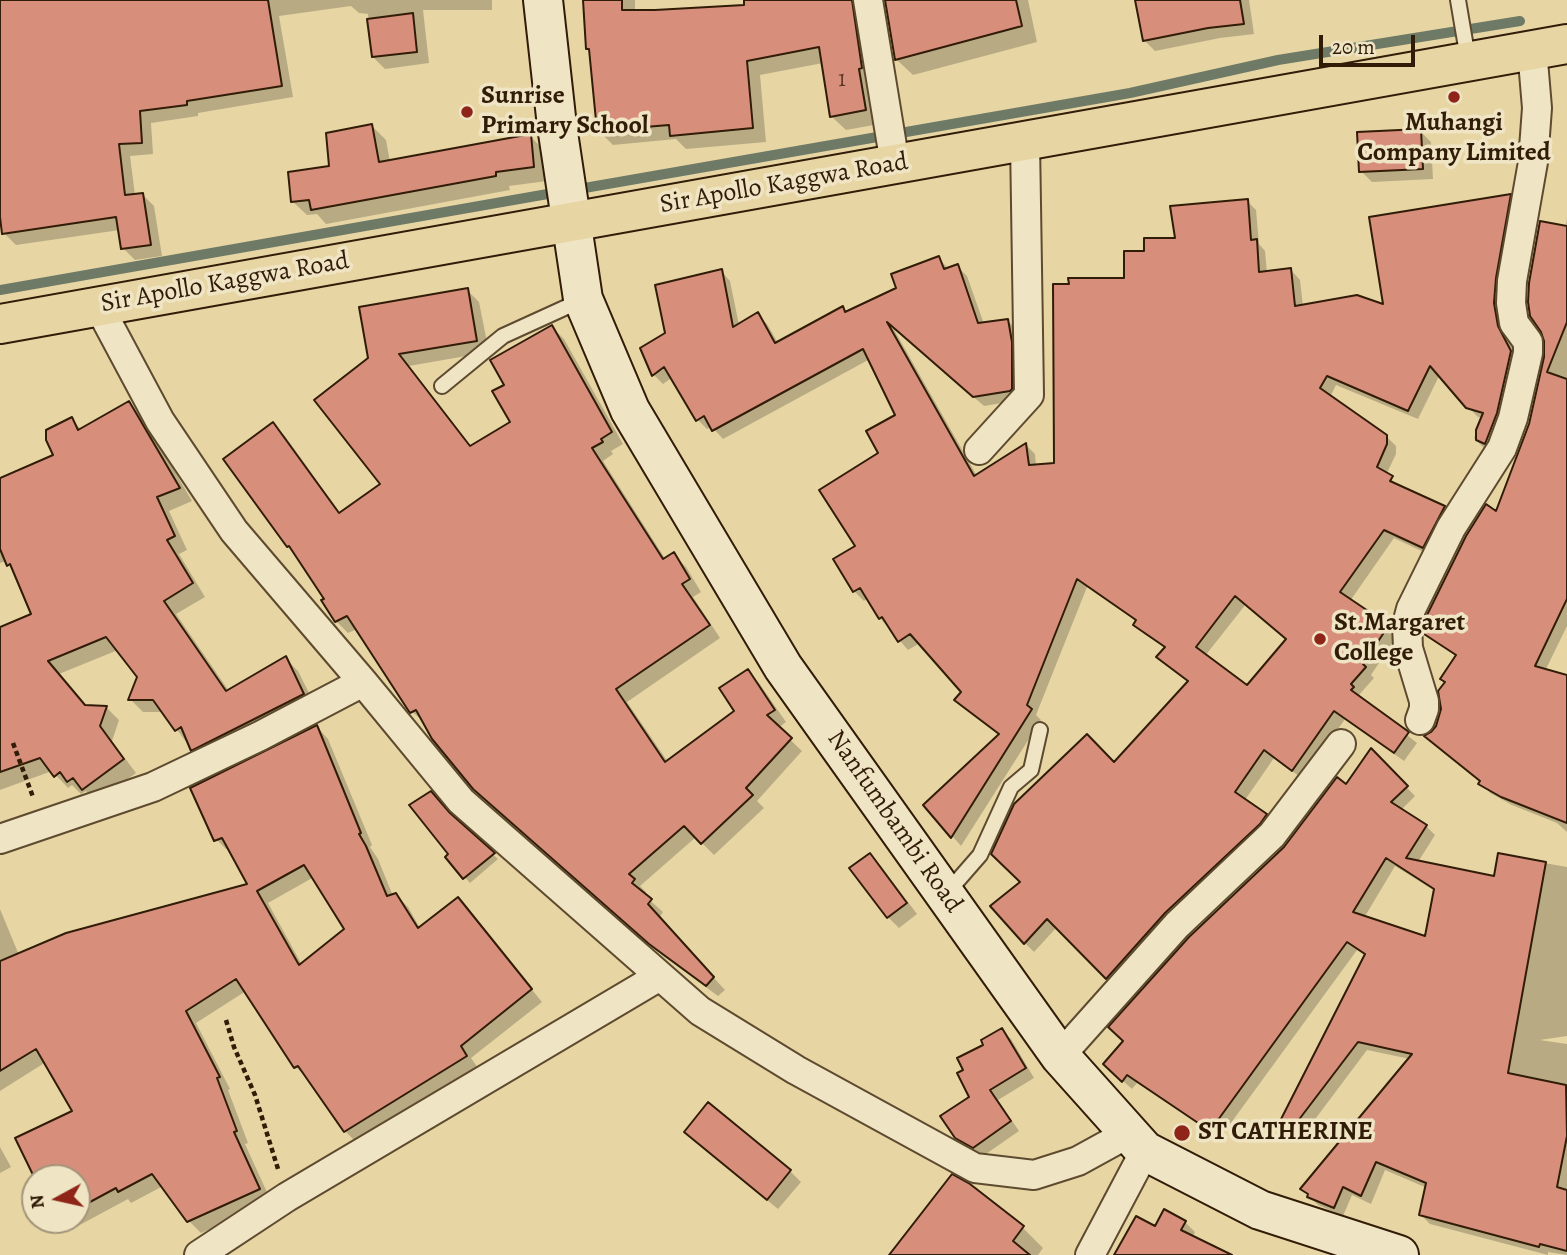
<!DOCTYPE html>
<html>
<head>
<meta charset="utf-8">
<style>
  body { margin:0 }
  #map { position:relative; width:1567px; height:1255px; overflow:hidden; background:#e7d6a4; font-family:Alegreya,serif }
  canvas { display:block }
  .north { position:absolute; left:21px; top:1164px; width:70px; height:70px; box-sizing:border-box; background:#efe4c4; border:2px solid #a39479; border-radius:50%; rotate:262deg; font-size:19px; font-weight:700; line-height:28px; text-align:center; color:#311c08 }
  .north::after { content:''; display:block; margin:auto; width:24px; height:32px; background:#8f2418; clip-path:polygon(50% 0,100% 100%,50% 72%,0 100%) }
  .scale { position:absolute; left:1319px; top:35px; width:96px; height:32px; box-sizing:border-box; border:4px solid #311c08; border-top:0; padding-left:9px; font-size:21px; line-height:24px; white-space:nowrap; color:#311c08; -webkit-text-stroke:5px #efe4c4; paint-order:stroke }
</style>
</head>
<body>
<div id="map">
<canvas width="1567" height="1255"></canvas>
<div class="north">N</div>
<div class="scale">20 m</div>
</div>
<script>
const ctx = document.querySelector('canvas').getContext('2d');
ctx.lineJoin = 'round';
function fill(path, color) {
  ctx.fillStyle = color;
  ctx.fill(path, 'evenodd');
}
function trace(path, color, width, dash) {
  ctx.strokeStyle = color;
  ctx.lineWidth = width;
  ctx.lineCap = dash ? 'butt' : 'round';
  ctx.setLineDash(dash || []);
  ctx.stroke(path);
}
function drawText(font, color, halo, rows, align = 'center') {
  ctx.font = font + ' Alegreya,serif';
  ctx.lineWidth = 7;
  ctx.setLineDash([]);
  ctx.textBaseline = 'middle';
  ctx.strokeStyle = halo;
  ctx.fillStyle = color;
  for (const [text, x, y, turn = 0] of rows) {
    ctx.save();
    ctx.translate(x, y);
    ctx.rotate((+turn || 0) * Math.PI / 180);
    ctx.textAlign = isNaN(turn) ? turn : align;
    if (halo) ctx.strokeText(text, 0, 0);
    ctx.fillText(text, 0, 0);
    ctx.restore();
  }
}
fill(new Path2D(`
  M0,0H492V10H423L429,63L385,69L373,57L368,14L359,13L351,6L279,16L293,97L198,113V116L151,123L153,154L130,156L135,195L142,194L154,206L162,256L135,260L123,248L120,230L16,245L4,233L0,205Z
  M585,0H635V11L746,7L745,0H857L879,124L846,130L831,116L823,63L760,75L766,142L686,149L676,139L613,145L599,131L591,52L587,48Z
  M887,0H1028L1037,42L913,75L896,59Z
  M1137,0H1249L1254,34L1220,38L1155,51L1144,40Z
  M372,126L386,140L390,162L530,136L544,150L547,181L509,186L510,190L326,224L317,214L307,215L292,201L331,168Z
  M1420,131L1431,142L1433,179L1372,182L1361,171Z
  M1510,196L1519,205L1503,313L1507,337L1520,362L1494,452L1484,448L1474,438L1483,418L1478,417L1468,407L1440,374L1418,419L1336,385L1330,397L1386,436L1396,446V454L1386,475L1401,488L1444,508L1453,517L1432,556L1394,538L1350,601L1388,627L1397,636L1371,675L1374,678L1359,695L1362,697L1361,699L1417,743L1404,761L1345,719L1303,779L1274,758L1245,800L1276,824L1117,987L1057,927L1034,952L1013,931L1022,882L1114,764L1189,683L1158,657L1166,648L1144,634L1135,624L1137,621L1087,587L1036,715L1041,720L961,846L925,805L1000,735L957,700L963,692L920,643L908,650L880,618L868,598L864,601L854,591L857,547L881,454L897,415L870,359L723,439L712,427L707,429L698,420L673,377L663,384L654,375L642,349L667,333L721,271L730,281L739,325L758,315L767,324L778,343L842,308L847,313L898,289L938,258L949,269L957,266L967,276L984,324L1008,321L1017,330L1020,400L984,406L892,326L977,476L1026,445L1035,454L1036,466L1056,465L1126,280L1145,253L1177,240L1247,201L1256,210L1259,244L1265,251L1267,273L1291,270L1300,280L1303,306H1385ZM1246,604L1288,640L1247,688L1205,656Z
  M1567,218V626L1545,671L1567,681V832L1557,823L1512,805L1490,793L1437,726L1446,683L1457,657L1426,633L1497,514L1530,424L1546,357Z
  M467,290L479,302L489,352L409,366L471,447L512,422L506,385L552,327L564,339L623,444L611,451L613,454L603,461L666,560L674,555L686,567L701,592L693,597L720,638L627,702L668,762L736,711L747,671L759,683L786,722L778,728L802,751L757,801L764,808L714,855L696,837L640,886L646,892L644,895L663,912L659,918L725,990L718,996L663,956L487,801L425,723L409,709L357,629L348,633L336,621L326,599L288,546L273,424L285,436L341,514L382,484L316,401Z
  M129,403L142,416L192,501L169,511L187,550L179,554L205,597L176,614L229,691L285,658L298,671L316,707L205,763L192,750L164,712H143L130,699L139,676L118,650L59,674L86,707H106L119,720L112,741L136,773L96,802L86,791L81,794L72,785L68,788L52,771L0,790V629L33,615L15,572L6,561L0,563V480L56,456L45,432L71,419L82,430Z
  M317,727L328,739L372,845L370,847L378,859L393,896L396,895L408,907L420,928L458,899L542,1002L471,1058L478,1068L357,1143L345,1131L308,1079L296,1067L246,991L196,1023L230,1089L228,1090L248,1143L245,1144L271,1201L201,1233L189,1221L163,1186L131,1203L128,1199L76,1227L69,1220H77L75,1112L46,1062L0,1091V909L19,955L250,885L230,849H226L214,837ZM314,877L347,930L302,965L268,903Z
  M1371,751L1415,796L1401,810L1426,826L1435,835L1418,862L1495,878L1499,855L1567,867V1036L1540,1040L1567,1044V1255L1548,1252V1255L1430,1224L1421,1215L1427,1188L1385,1170L1371,1204L1352,1195L1343,1216L1318,1205L1302,1189L1410,1059L1367,1050L1298,1142L1279,1126L1366,956L1357,950L1220,1138L1137,1083L1132,1089L1114,1073L1285,848L1347,786ZM1395,866L1435,891L1426,938L1364,918Z
  M452,818L498,859L470,883L447,857L451,854Z
  M870,855L881,866L917,914L899,928L888,917Z
  M1002,1030L1011,1039L1034,1078L998,1100L1019,1131L983,1156L967,1147L956,1137L971,1097L986,1045Z
  M697,1143L790,1171L801,1182L778,1209Z
  M0,1147L11,1167L0,1173Z
  M969,1185L1023,1228L1043,1248L1038,1255H892Z
  M1185,1222L1195,1232L1192,1238L1223,1255H1116L1155,1228Z`), '#0003');
trace(new Path2D(`
  M573,190L1130,93L1278,60L1520,21
  M0,290L559,192`), '#6e7a66', 10);
const building = new Path2D(`
  M0,0H268L282,86L187,101V105L140,111L142,143L119,144L125,195L143,193L151,245L121,249L116,217L2,234L0,217Z
  M583,0H622V10H655L744,5V0H852L862,68L859,69L866,110L830,117L819,47L747,61L753,128L670,136L669,125L597,131L589,49H586Z
  M885,0H1016L1022,26L895,60Z
  M1135,0H1240L1244,24L1208,28L1143,41Z
  M413,13L417,52L372,57L367,19Z
  M372,124L379,162L531,134L534,167L496,172V176L311,210L309,200L291,202L288,172L329,166L326,133Z
  M1421,129L1423,169L1359,172L1357,132Z
  M1511,194L1496,278L1494,303L1498,326L1511,351L1497,413L1485,444L1476,440V430L1483,413L1466,408L1430,366L1408,411L1327,376L1320,388L1387,435V444L1377,467L1393,476L1390,481L1445,506L1423,548L1384,530L1340,592L1389,625L1363,664L1366,667L1351,684L1354,687L1351,690L1409,732L1394,753L1334,711L1292,771L1264,750L1235,792L1267,814L1260,824L1165,913L1106,979L1047,919L1024,944L990,906L1020,882L991,854L1014,804L1087,734L1114,762L1188,681L1156,657L1165,647L1133,625L1136,620L1077,579L1027,705L1032,709L951,838L923,805L999,734L954,700L961,692L910,634L898,642L882,617L879,619L860,588L853,592L833,559L855,546L819,490L878,453L866,431L895,415L863,349L712,431L704,416L696,421L664,367L652,376L640,348L665,333L655,285L722,269L733,327L758,312L775,343L843,306L845,312L896,288L891,274L939,256L944,269L958,264L978,323L1008,319L1012,342V389L1010,391L973,397L887,322L974,476L1026,443L1029,465L1054,463L1053,284H1069L1068,278H1124V251H1144V238H1175L1170,206L1248,199L1251,240L1257,239L1259,272L1291,268L1295,306L1357,295L1383,304L1369,217ZM1235,596L1286,639L1247,685L1196,647Z
  M1540,221L1567,226V322L1547,372L1567,379V599L1535,666L1567,675V823L1501,797L1478,784L1480,781L1424,736L1431,732L1436,726L1441,709L1438,691L1445,682L1440,679L1456,655L1424,634L1427,615L1466,536L1486,504L1496,511L1529,424L1544,357V341L1541,332L1530,316L1528,302L1529,283Z
  M468,288L477,341L399,354L470,446L510,422L492,391L504,385L490,360L552,325L612,432L601,439L603,442L592,448L663,559L674,552L690,579L682,584L710,625L616,689L665,762L734,711L719,688L748,669L775,710L767,715L792,738L746,788L753,795L701,844L684,826L629,874L635,879L632,883L652,899L648,904L714,977L706,986L649,944L473,789L432,739L416,710L410,713L408,710L347,616L335,622L321,600L324,599L289,546L287,547L223,459L273,422L339,513L380,484L314,400L368,358L359,307Z
  M129,401L180,488L157,497L175,536L167,540L193,583L164,601L226,691L286,656L304,694L191,751L181,727L175,731L153,700H128L137,677L106,637L48,661L85,705L107,706L100,726L124,759L82,790L73,778L67,782L60,772L54,777L40,758L0,772V627L31,614L10,564L7,566L0,549V478L53,455L46,440V430L72,417L78,430Z
  M317,725L361,833L359,834L366,846L387,896L396,893L418,928L458,897L532,989L461,1046L467,1056L344,1132L298,1066L294,1068L236,979L186,1011L220,1077L217,1078L237,1131L234,1132L260,1189L187,1222L152,1174L118,1192L116,1188L77,1209V1178L35,1179L15,1138L72,1111L36,1049L0,1071V961L66,933L247,884L222,838L214,841L190,788ZM304,865L344,929L299,965L257,891Z
  M1371,748L1408,786L1391,802L1427,825L1406,858L1494,876L1498,853L1546,862L1508,1073L1566,1085L1567,1136L1557,1187L1567,1190V1251L1540,1244L1539,1247L1419,1215L1426,1183L1376,1162L1361,1196L1343,1187L1334,1208L1307,1197L1308,1194L1300,1189L1412,1054L1358,1042L1288,1134L1277,1127L1365,954L1347,942L1210,1131L1127,1075L1122,1082L1103,1064L1123,1041L1108,1027L1189,937L1284,847L1337,777L1346,784ZM1386,858L1434,889L1425,936L1353,912Z
  M431,791L450,813L495,853L463,879L445,857L448,854L409,805Z
  M870,853L907,903L887,918L849,868Z
  M1002,1028L1026,1068L990,1090L1011,1121L973,1148L955,1138L940,1116L969,1097L957,1073L963,1070L957,1058L983,1045L981,1040Z
  M708,1102L791,1170L767,1200L684,1132Z
  M952,1174L970,1184L1024,1226L1013,1241L1030,1255H889Z
  M1164,1209L1186,1221L1181,1230L1232,1255H1114L1136,1216L1155,1226Z`);
fill(building, '#d78e7b');
trace(building, '#311c08', 2);
const lane = new Path2D(`
  M1458,0L1468,59
  M442,386L503,336L582,300
  M946,894L980,855L1011,787L1031,770L1040,730`);
const street = new Path2D(`
  M868,0L895,164
  M98,305L160,421L234,531L363,682L461,801L700,1011L796,1070L975,1168L1034,1175L1078,1161L1129,1133
  M979,450L1029,395L1025,141
  M1420,720L1424,709V701L1408,648L1407,624L1411,609L1451,528L1502,448L1513,418L1528,353V342L1514,323L1511,303L1512,281L1533,162L1537,108L1532,49
  M0,839L153,787L260,736L363,682
  M1060,1056L1177,925L1272,835L1341,744
  M199,1255L287,1197L660,976
  M1090,1255L1145,1151`);
const secondary = new Path2D(`
  M543,0L557,126L583,299L630,410L783,667L1060,1056L1145,1151L1260,1210L1399,1255`);
const primary = new Path2D(`
  M0,324L1567,44`);
trace(lane, '#5e4a2f', 18);
trace(street, '#5e4a2f', 32);
trace(secondary, '#311c08', 42);
trace(primary, '#311c08', 42);
trace(new Path2D(`
  M13,743L33,797
  M226,1020L234,1047L255,1095L278,1169`), '#311c08', 4.5, [5, 3.5]);
trace(lane, '#efe4c4', 14);
trace(street, '#efe4c4', 28);
trace(secondary, '#efe4c4', 38);
trace(primary, '#e7d6a4', 38);
for (const [x, y, r, color] of [
  [1454,97,7,"#8f2418"],
  [467,112,7,"#8f2418"],
  [1320,639,7,"#8f2418"],
  [1182,1133,9,"#8f2418"]
]) {
  const dot = new Path2D();
  dot.arc(x, y, r, 0, 2 * Math.PI);
  ctx.fillStyle = color;
  ctx.fill(dot);
  trace(dot, '#efe4c4', 2.5);
}
drawText('23px', '#5a3825', null, [
  ["1",842,80]
]);
drawText('bold 26px', '#311c08', '#efe4c4', [
  ["Sunrise",481,97],
  ["Primary School",481,127],
  ["Muhangi",1454,124,"center"],
  ["Company Limited",1454,154,"center"],
  ["St.Margaret",1334,624],
  ["College",1334,654],
  ["ST CATHERINE",1198,1133]
], 'left');
drawText('26px', '#311c08', '#efe4c4', [
  ["Sir Apollo Kaggwa Road",784,184,-10],
  ["Sir Apollo Kaggwa Road",225,283,-10],
  ["Nanfumbambi Road",894,822,55]
]);
</script>
</body>
</html>
